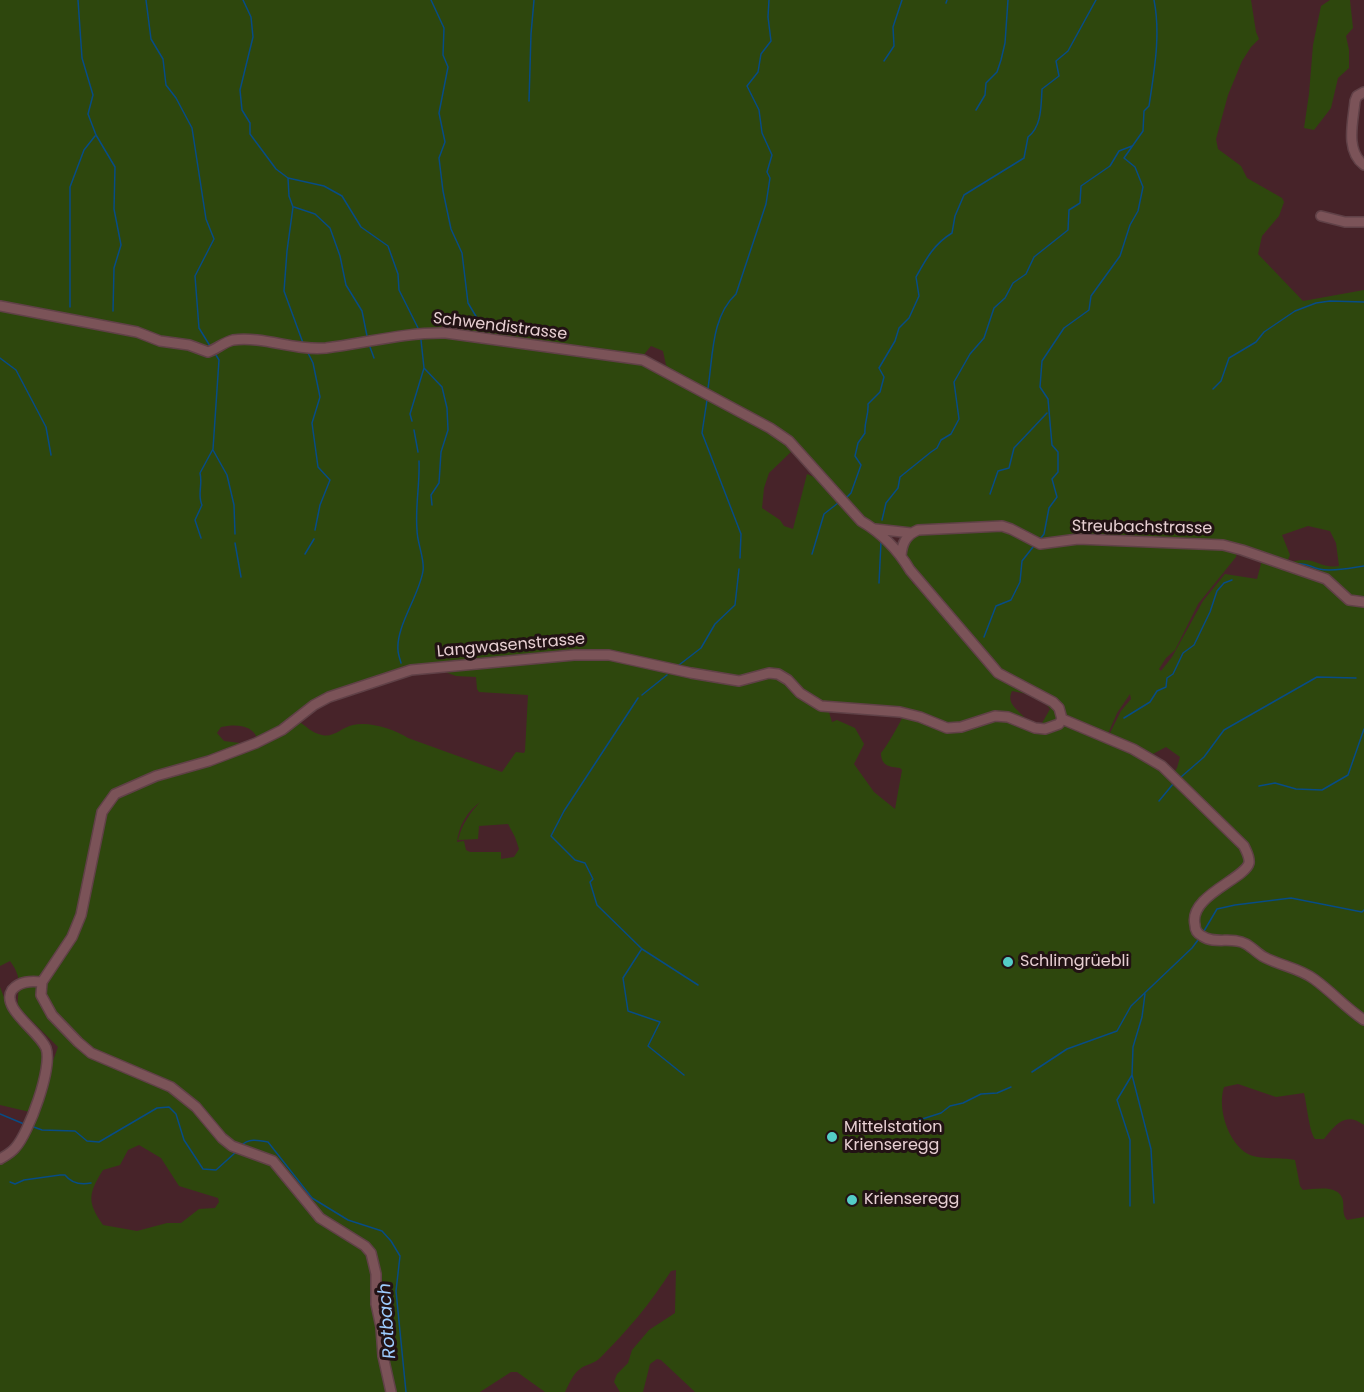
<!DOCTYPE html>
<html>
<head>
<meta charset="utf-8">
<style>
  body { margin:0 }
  canvas { display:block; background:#472329 }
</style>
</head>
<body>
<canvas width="1364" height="1392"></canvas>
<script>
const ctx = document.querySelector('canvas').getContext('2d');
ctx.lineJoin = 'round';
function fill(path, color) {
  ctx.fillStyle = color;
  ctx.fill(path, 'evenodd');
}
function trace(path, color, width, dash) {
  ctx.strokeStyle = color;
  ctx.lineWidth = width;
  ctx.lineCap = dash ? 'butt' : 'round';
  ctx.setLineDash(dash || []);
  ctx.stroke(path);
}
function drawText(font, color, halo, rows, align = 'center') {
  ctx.font = font + ' Poppins,sans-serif';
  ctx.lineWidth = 6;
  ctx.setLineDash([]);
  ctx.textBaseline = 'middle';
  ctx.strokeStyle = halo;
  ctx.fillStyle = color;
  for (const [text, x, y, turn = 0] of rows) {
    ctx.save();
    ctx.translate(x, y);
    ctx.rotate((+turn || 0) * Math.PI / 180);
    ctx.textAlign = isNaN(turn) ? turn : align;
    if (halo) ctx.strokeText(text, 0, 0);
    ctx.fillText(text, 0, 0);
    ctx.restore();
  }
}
fill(new Path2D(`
  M0,0H1251L1256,32L1259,39L1251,47L1242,61L1228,95L1216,139L1218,149L1241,166L1247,178L1282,198L1284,202L1279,216L1262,236L1258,254L1303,301L1364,290V1125C1345,1111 1335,1125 1324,1139H1315C1309,1131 1307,1105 1304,1093L1276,1097L1238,1084L1224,1087C1217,1108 1228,1143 1248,1154C1258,1160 1283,1157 1295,1160L1300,1186L1303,1190C1316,1189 1340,1184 1343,1201C1344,1209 1342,1214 1347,1220L1364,1217V1392H695L661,1360L657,1359L650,1364L643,1392H620L614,1382L617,1374L628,1363L632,1350L649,1330L675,1313L676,1270L671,1271C650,1304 628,1330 600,1358C594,1364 586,1364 580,1369C573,1374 569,1384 565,1392H545L517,1372H511L480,1392H0V1161L14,1152L24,1140L58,1047L24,1013L18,1009C17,987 24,980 10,961L0,966ZM442,319H459L461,329L478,336L614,354H617L619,351L622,355L642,357L651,346L663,351L666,365L670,369L668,371L771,427L790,442L859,517L874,526L904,529L1006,526L1044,543L1078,537L1220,543L1222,540L1283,564L1287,562L1290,555L1282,535L1308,526L1330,531L1336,543L1339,566C1319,569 1314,555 1292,562L1290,569L1262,560L1257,579L1225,574L1203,601L1172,657L1161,671L1159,669L1166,658L1175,650L1198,604L1236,557L1237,551L1227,548L1195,544L1077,540L1043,548L1030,544L1010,531L1002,528L924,531L912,535C903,544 902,553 908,564L1000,672L1054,700L1073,721L1107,736L1117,713L1130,694L1131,699L1121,711L1108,737L1151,755L1166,747L1180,757L1177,768L1173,774L1242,842L1250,852L1253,865L1248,870L1243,865L1246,853L1235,837L1153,763L1138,753L1074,725L1064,726L1041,731L996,718L979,721L962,729L951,730L904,714C900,723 886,748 881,753C881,766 890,767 900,768L902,770L895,809L874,792L854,764L864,744L855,728L837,720L832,722L828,709L809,702L779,676L766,675L739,683V679L776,671L785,675L803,693L822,704L915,713L949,727L960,726L994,714L1022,721L1024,717C1017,709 1006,703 1012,691C1025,693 1043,698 1050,709L1041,725L1042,728L1051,727L1057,723C1062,715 1057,710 1053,703L1010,682L991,668L922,586L913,584C904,552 869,527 844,507V505L819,479L807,474L793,529L784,526L780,520L762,508L764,488L769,473L793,450L770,430L644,362L441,334ZM587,652L611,654L704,675L702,677L656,669L613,657L594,655L437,669L456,676L476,677L477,689L479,692L528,695L525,751L524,753L516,752L502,772L408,738C394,729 369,721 353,725C342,727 334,738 322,735C312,733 306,726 298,721C272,735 224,765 195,763L248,744L224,741L217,733L221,727C235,724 253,724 258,740L282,728L322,699L402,671L422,667ZM480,802C470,813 462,824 458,840L478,839L479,826L508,824L515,837L519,849L514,857L501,859V852H470L466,850L464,841L457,842C459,825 467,812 480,802ZM139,1145L161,1158L179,1186L218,1198L219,1202L215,1208L199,1209L181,1223H167L137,1231L103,1225C87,1202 88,1194 103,1170L120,1165L128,1150Z
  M1330,0H1350L1353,28L1346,36L1349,50V68L1338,78L1331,108L1314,130L1304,128L1309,94L1313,45L1321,6Z
  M0,987L10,1013L36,1036L46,1051L42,1076L30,1112L0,1105Z`), '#2e470d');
trace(new Path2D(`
  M78,0L82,58L93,95L88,114L96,135L115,167L114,209L121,245L114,268L113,311
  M146,0L151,39L163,59L166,85L176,98L192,128L206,219L214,239L195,276L199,328L210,346
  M243,0L251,17L253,37L240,90L242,110L250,123V134L276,169L288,178L324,186L342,196L361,227L388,246L398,274L399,290L418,328
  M431,0L444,28L443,55L448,67L439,113L445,142L439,158L443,191L451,229L462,253L468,303L483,328
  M946,3L947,0
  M884,61L894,46L893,27L902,0
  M529,101L531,34L534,0
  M976,110L985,95L986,83L997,72L1001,60L1005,43L1008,0
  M288,178L289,196L293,207L287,251L284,291L303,343
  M294,207L315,214L330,228L340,256L346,285L362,311L367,336
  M70,307V187L84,150L95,136
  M370,347L374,358
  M308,353L313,363L320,397L312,423L318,467L330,480L320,505L315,530
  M0,358L16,370L46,427L51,455
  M424,368L442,387L447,408L448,430L441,452L439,483L431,495L432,505
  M708,388C713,357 711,317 736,294L766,204L770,178L767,172L772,155L762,133L759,110L747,86L758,72L761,54L771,41L768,17L769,0
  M1213,389L1221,381L1229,358L1256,342L1264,332L1295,311L1316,303L1330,301L1364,302
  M707,400L702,433L741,534L740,558
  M412,421L410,414L424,368L421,340
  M414,430L418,452
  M213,450L227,475L234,505L235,534
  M990,494L998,471L1009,468L1014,448L1047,413
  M847,497L851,493L861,465L855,456L858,443L865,433C864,422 869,415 868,404L880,392L884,377L879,368L895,341L899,328L909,318L919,296L916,277C926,259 934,244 952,233L955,216L964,195L1024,158L1028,137C1042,126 1041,106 1042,89L1059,76L1056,61L1068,51L1096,0
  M882,520L886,503L898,488L900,477L931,452L937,448L941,440L951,434L959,419L954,382L970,354L984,338L994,308L1005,298L1013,283L1026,274L1034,257L1068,230L1069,210L1080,203L1081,186L1110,166L1119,151L1132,146
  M201,538L195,520L202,505C197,495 203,485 200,473L213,449L219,360L216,355
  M1040,539L1044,534L1049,508L1057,497L1052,479L1058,472V452L1052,445L1048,399L1040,387L1042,361L1064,328L1089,310L1091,296L1120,256L1130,225L1138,211L1143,187L1135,167L1124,158L1143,131L1144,111L1149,106C1154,72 1161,35 1154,0
  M235,543L241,577
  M305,554L314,539
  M812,554L824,514L838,503
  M1296,564C1306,562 1310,567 1319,569C1333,572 1350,568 1364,566
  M879,583L881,542
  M984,637L996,606L1011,600L1020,582L1022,561L1033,547
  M401,663C400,659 398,654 398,650C396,626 419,596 423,571C425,559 417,543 417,530C415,507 420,484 419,461
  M679,665L701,648L715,624L735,605L739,569
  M642,695L667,675
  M638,698L564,811L551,836L575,860L585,863L593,879L590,882L597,905L642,949L698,985
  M1124,718L1150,702L1157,691L1166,687L1167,678L1173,674L1183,653L1194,645L1210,612L1217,591L1224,583L1232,580
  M1181,777L1204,757L1224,730L1317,677L1356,678
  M1259,786L1275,783L1296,789L1322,790L1348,775L1364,729
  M1159,801L1173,784
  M1204,931L1217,909L1235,905L1291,898L1362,912L1364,910
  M641,950L623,978L628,1011L660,1022L648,1046L684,1075
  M1145,994L1142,1017L1133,1047L1132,1075L1151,1149L1154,1203
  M1032,1072L1067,1049L1117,1031L1131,1006L1192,948L1198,940
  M0,1114L24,1124
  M916,1121L941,1113L950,1106L963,1103L981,1094L997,1093L1011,1087
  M31,1126L42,1130L75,1131L87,1141L99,1142L157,1108L169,1107L176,1114L184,1140L203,1169L216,1170L236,1152
  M241,1146C248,1138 258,1140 268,1142L312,1198L348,1220L382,1231L391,1241L400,1256L396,1291L406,1392
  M10,1182L15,1184L24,1180L60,1175H65C72,1184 81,1185 91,1183
  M1130,1206V1140L1117,1100L1132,1075`), '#074c86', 1.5);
const minor = new Path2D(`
  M1364,92L1357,96L1355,101C1353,122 1345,151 1364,165
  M1321,216L1345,222H1364
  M0,306L137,332L160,341L189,345L208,352C217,349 224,342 233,340C264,336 295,351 326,348C366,343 406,332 446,333L643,360L770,428L789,441L861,521C882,533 898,550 910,570L993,667L998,673L1053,702L1059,708L1062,719
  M875,529L911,533
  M901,556C902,543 906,535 918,530L1002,526L1011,529L1040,544L1078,539L1223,545L1242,550L1326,579L1349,600L1364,602
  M1062,719L1133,749L1162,766L1244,846C1246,851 1250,857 1249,863C1245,879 1188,896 1195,925C1195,930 1198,934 1202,936C1215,945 1232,936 1246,944C1253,948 1258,954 1264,957C1281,966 1299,968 1314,979C1332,992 1346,1008 1364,1020
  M0,1159C5,1156 11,1153 15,1148C29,1133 53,1067 46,1048C39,1031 0,1008 12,990C20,981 30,981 42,982
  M391,1392L383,1356L381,1327L376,1304V1274L371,1253L365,1246L320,1218L273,1161L232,1146L222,1138L196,1107L171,1087L91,1053L78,1042L52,1015L41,995L42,982L72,937L81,915L102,812L115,794L156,776L209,761L256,743L282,730L314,705L329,697L411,670L574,655H609L691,673L739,681L769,673L778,674L788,680L800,693L821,706L900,712L920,717L947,728L961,727L995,716L1008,717L1035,728L1045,729L1059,724L1062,719`);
trace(minor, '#604147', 12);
trace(minor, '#7b5358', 9);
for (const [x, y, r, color] of [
  [1008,962,6,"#54cdc7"],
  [832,1137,6,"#54cdc7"],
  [852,1200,6,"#54cdc7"]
]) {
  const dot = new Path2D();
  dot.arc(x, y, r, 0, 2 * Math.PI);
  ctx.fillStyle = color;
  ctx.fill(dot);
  trace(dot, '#221214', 2);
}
drawText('16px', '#e7cfd2', '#221214', [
  ["Schwendistrasse",500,327,7],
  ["Streubachstrasse",1142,528,1],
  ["Langwasenstrasse",511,646,-5]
]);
drawText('16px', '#e7cfd2', '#221214', [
  ["Schlimgrüebli",1020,962],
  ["Mittelstation",844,1128],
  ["Krienseregg",844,1146],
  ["Krienseregg",864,1200]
], 'left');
drawText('italic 18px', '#9dccfe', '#221214', [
  ["Rotbach",388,1321,-94]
]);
</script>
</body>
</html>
